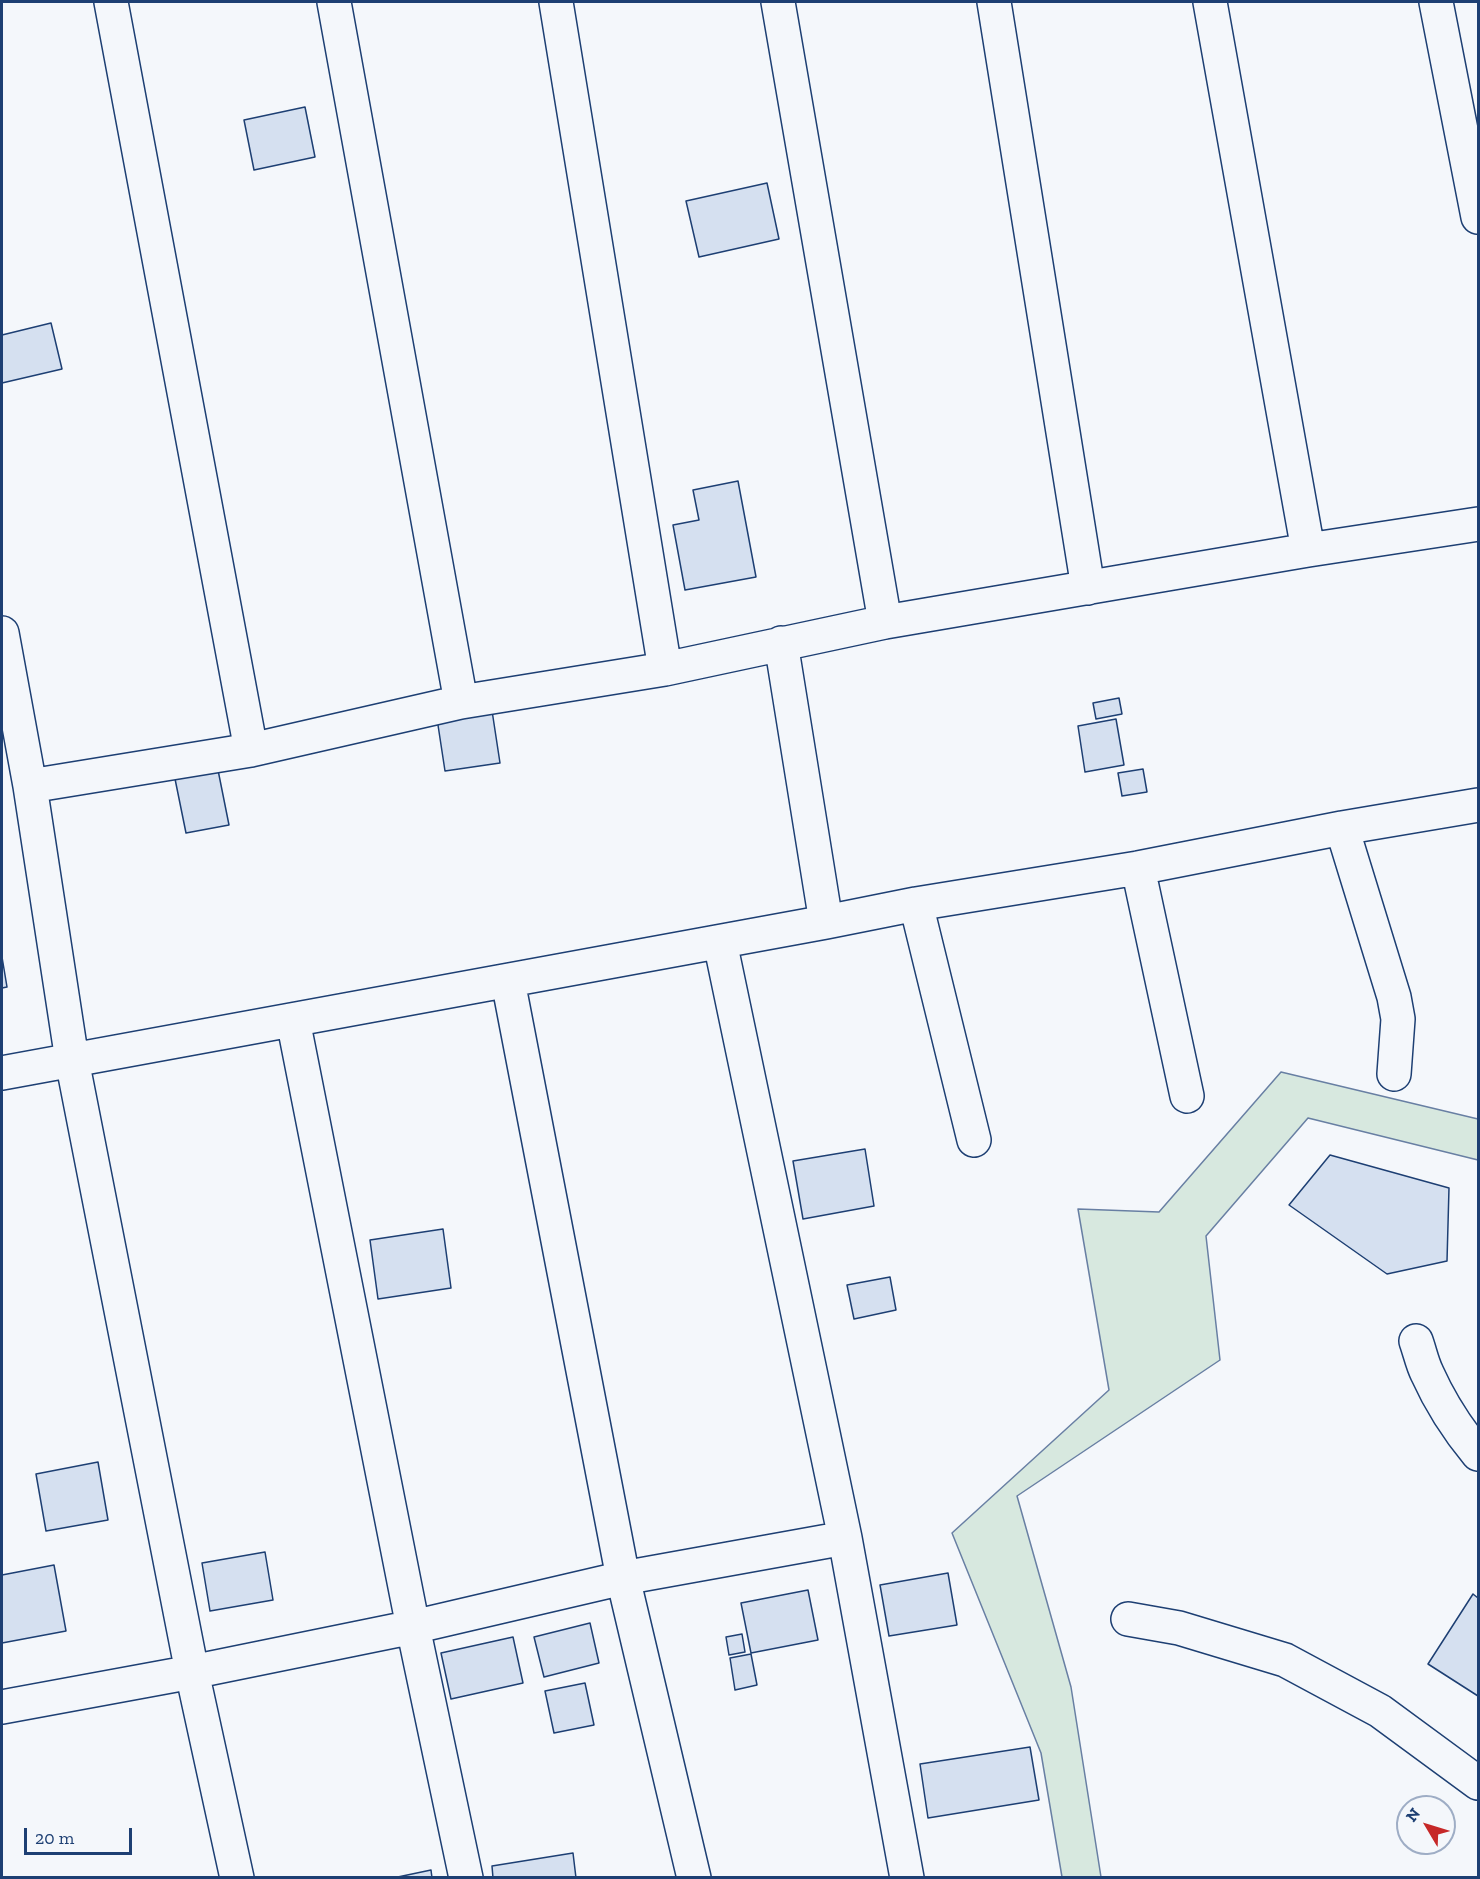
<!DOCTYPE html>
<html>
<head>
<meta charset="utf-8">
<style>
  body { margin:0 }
  #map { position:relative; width:1480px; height:1879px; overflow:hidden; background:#f4f7fb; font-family:"Zilla Slab",serif }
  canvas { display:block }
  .frame { position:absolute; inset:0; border:3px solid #1d3f73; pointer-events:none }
  .north { position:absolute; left:1396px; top:1795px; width:60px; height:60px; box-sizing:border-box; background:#f4f7fb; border:2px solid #9eadc5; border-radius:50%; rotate:308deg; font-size:16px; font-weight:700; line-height:24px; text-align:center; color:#1d3f73 }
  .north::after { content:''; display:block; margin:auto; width:21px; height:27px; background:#c62828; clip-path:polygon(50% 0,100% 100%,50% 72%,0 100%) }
  .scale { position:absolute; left:24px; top:1828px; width:108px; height:27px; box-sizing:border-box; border:3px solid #1d3f73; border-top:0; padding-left:8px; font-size:18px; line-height:21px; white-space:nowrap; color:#1d3f73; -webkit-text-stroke:4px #f4f7fb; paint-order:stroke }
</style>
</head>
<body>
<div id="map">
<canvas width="1480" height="1879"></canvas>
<div class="frame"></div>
<div class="north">N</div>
<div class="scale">20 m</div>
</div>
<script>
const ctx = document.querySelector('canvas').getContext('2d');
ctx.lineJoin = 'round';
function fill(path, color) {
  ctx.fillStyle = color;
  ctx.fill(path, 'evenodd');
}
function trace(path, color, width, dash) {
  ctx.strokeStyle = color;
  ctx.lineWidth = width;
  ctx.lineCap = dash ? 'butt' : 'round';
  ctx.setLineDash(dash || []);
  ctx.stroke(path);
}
const green = new Path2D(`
  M1281,1072L1478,1119V1160L1308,1118L1206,1236L1220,1360L1017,1496L1071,1687L1101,1877H1062L1041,1753L952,1533L1109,1390L1078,1209L1159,1212Z`);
fill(green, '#d7e8df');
trace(green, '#687fa3', 1.5);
const building = new Path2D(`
  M305,107L315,157L254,170L244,120Z
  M767,183L779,239L699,257L686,201Z
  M51,323L62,369L2,383V335Z
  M738,481L756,577L685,590L673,525L699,520L693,490Z
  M1119,698L1122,714L1096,719L1093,703Z
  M491,704L500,763L445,771L436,712Z
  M1116,719L1124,765L1085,772L1078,726Z
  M216,760L229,825L186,833L173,769Z
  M1143,769L1147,792L1122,796L1118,773Z
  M2,957L7,987L2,988Z
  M865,1149L874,1206L803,1219L793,1161Z
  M1330,1155L1449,1188L1447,1261L1387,1274L1289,1205Z
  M443,1229L451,1288L378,1299L370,1240Z
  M890,1277L896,1310L854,1319L847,1285Z
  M98,1462L108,1520L46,1531L36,1474Z
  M265,1552L273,1600L210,1611L202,1563Z
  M54,1565L66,1631L2,1643V1575Z
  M948,1573L957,1625L889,1636L880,1585Z
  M808,1590L818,1640L751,1653L741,1603Z
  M1473,1594L1478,1598V1696L1428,1664Z
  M590,1623L599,1663L544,1677L534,1637Z
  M742,1634L745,1652L729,1655L726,1637Z
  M513,1637L523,1683L451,1699L441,1653Z
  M751,1654L757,1685L735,1690L730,1658Z
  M585,1683L594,1725L554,1733L545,1691Z
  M1030,1747L1039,1800L928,1818L920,1764Z
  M573,1853L576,1878H493L492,1866Z
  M431,1870L432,1878H393Z`);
fill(building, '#d5e0f0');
trace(building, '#1d3f73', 1.5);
const minor = new Path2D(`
  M111,2L251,750
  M334,2L461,702
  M556,2L665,669
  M778,2L885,622
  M994,2L1088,588
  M1210,2L1308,550
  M1436,2L1478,217
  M2,633L30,786L72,1060L192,1672L237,1878
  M781,643L826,922
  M30,786L251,750L461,702L665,669L885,622L1308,550L1478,524
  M1342,828L1394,997L1398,1019L1394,1074
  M1138,868L1187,1096
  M916,904L974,1140
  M720,942L845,1538L907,1878
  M508,981L623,1578L694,1878
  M293,1020L413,1627L466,1878
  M2,1073L826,922L916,904L1138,868L1342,828L1478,805
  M1416,1341C1420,1352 1422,1363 1427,1373C1440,1402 1458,1430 1478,1454
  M1128,1619L1179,1628L1285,1660L1380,1711L1478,1783
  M2,1707L192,1672L413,1627L623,1578L845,1538`);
trace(minor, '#1d3f73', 36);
trace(minor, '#f4f7fb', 33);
</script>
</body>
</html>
